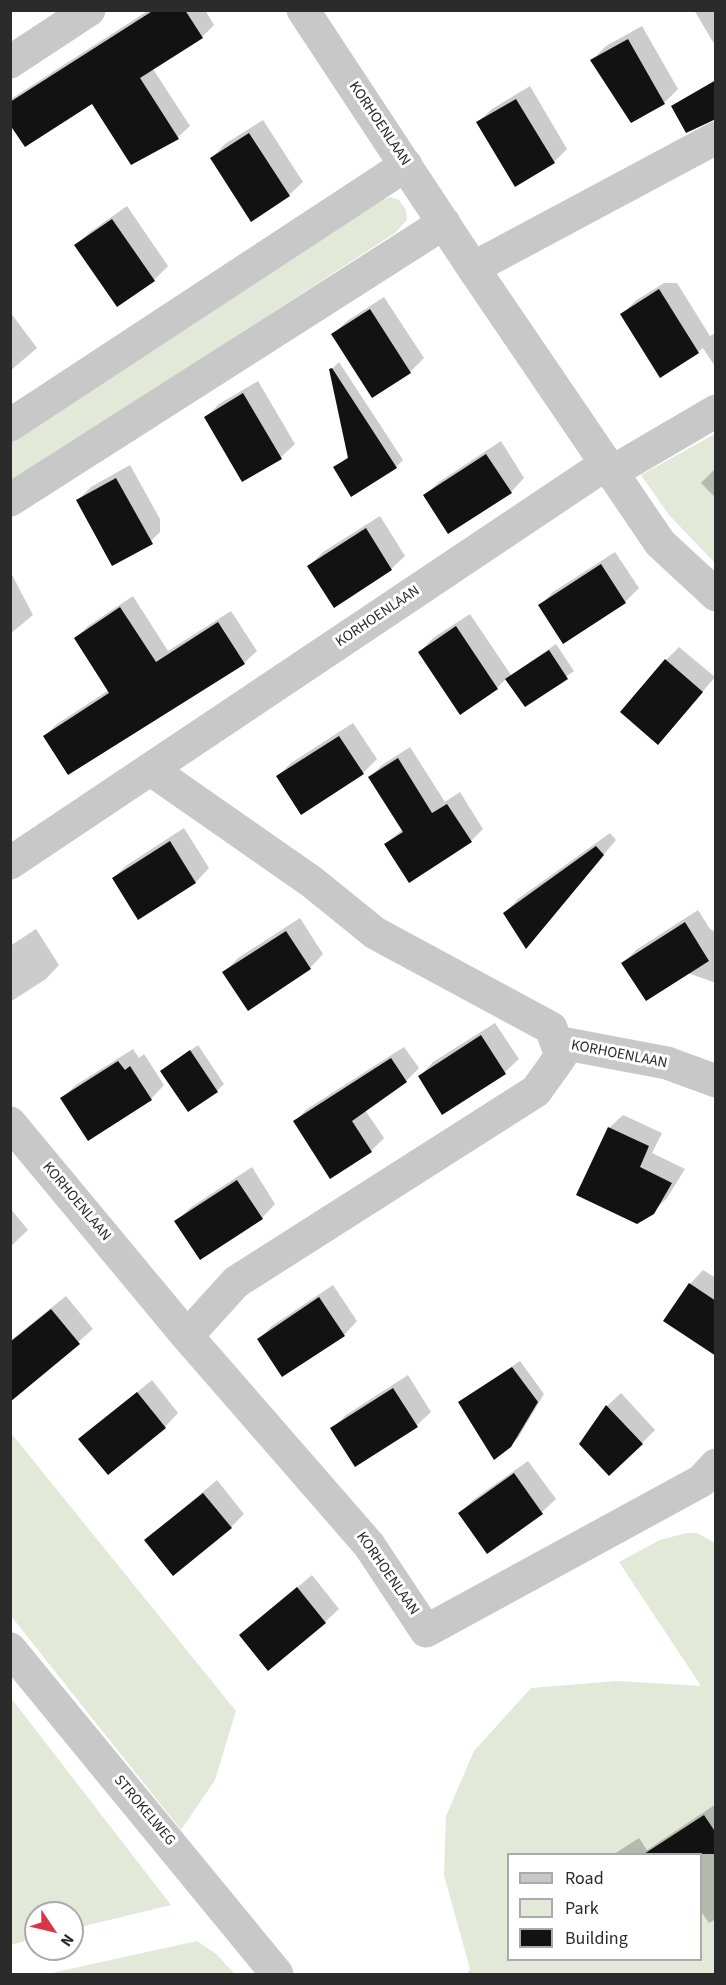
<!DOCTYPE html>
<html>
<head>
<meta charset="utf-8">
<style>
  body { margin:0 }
  #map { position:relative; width:726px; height:1985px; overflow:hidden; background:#fff; font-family:"Source Sans 3",sans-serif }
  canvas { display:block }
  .frame { position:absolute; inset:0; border:12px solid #2b2b2b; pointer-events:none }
  .legend { position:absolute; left:507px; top:1853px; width:195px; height:108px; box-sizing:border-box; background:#fff; border:2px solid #aaa; margin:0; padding:8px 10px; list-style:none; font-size:18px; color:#2b2b2b }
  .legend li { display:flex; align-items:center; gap:12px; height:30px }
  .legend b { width:30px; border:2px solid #aaa }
  .north { position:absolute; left:24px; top:1901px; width:60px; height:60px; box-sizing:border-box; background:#fff; border:2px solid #aaa; border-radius:50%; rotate:125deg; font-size:16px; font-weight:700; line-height:24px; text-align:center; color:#2b2b2b }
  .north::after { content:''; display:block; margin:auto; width:21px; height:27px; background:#d93645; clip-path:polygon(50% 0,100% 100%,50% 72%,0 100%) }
</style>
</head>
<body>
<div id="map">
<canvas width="726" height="1985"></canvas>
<div class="frame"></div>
<ul class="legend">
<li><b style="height:8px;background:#c8c8c8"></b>Road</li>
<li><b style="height:16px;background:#e2e9d9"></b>Park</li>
<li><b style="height:16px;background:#121212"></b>Building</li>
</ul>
<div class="north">N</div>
</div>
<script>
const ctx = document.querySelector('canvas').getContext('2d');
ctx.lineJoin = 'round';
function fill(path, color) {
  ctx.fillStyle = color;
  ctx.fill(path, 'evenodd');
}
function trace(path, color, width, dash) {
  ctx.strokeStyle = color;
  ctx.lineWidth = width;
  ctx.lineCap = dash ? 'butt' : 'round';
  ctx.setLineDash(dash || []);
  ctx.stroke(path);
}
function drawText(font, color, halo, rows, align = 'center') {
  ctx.font = font + ' "Source Sans 3",sans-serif';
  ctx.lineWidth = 6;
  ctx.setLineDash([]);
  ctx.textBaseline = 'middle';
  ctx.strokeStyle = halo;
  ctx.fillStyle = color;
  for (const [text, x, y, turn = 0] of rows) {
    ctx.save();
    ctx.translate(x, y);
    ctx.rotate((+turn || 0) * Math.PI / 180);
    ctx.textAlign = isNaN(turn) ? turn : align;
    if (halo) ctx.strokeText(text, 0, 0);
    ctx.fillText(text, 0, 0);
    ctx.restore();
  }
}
fill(new Path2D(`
  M390,197L399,200L406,210L407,220L395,233L11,482V439L375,203Z
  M715,434V563L669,515L641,475Z
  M11,1433L236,1711L215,1780L181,1830L11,1616Z
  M686,1533H697L715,1543V1974H467L470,1969L444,1875L446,1816L474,1751L531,1688L617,1681L701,1686L619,1562L660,1540ZM508,1854H700V1960H508Z
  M11,1698L171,1905L72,1929V1913H36V1938L11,1945Z
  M197,1941L215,1953L235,1974H47Z`), '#e2e9d9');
fill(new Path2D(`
  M149,10H205L214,25L202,37L153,69L190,126L178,137L93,102L10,123V100L14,97Z
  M694,10H716V47Z
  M642,26L678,89L664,103L631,121L592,60L606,46Z
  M530,86L567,149L554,162L478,122L492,109Z
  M263,120L303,182L289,195L212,158L225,144Z
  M127,206L168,266L154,280L76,245L90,232Z
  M664,283H677L710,336L716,333V368L703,348L698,352L622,315L635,301Z
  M384,297L424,358L410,372L333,334L347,321Z
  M10,312L37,348L10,371Z
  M339,362L403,460L396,467L335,468L349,456L331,370Z
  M258,381L295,444L281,457L206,417L219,404Z
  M501,441L524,478L511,492L425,495L439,482Z
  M130,465L160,519V532L146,546L78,500L91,487Z
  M716,468V498L701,483Z
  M380,516L405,556L391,569L309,566L323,552Z
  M615,552L639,588L625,602L540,606L553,592Z
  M10,571L33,615L10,634Z
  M133,596L168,651L231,611L257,651L244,663L45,736L57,724L109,690L76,638L88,626Z
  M470,614L511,675L556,644L574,671L525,705L507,678L497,688L420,652L433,638Z
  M679,647L715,677L671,729L666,660Z
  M353,723L377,759L363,773L278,776L291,763Z
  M410,747L445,802L460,792L483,829L471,841L386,844L403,829L370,777L382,765Z
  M184,828L209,868L196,882L139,918L113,878L127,865Z
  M610,833L616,840L526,946L505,913L518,899Z
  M698,910L710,929L716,932V983L688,973L623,963L636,950Z
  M300,918L323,954L310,968L224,972L238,958Z
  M36,929L59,965L46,979L10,1002V946Z
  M495,1023L519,1059L505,1072L420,1076L433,1062Z
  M198,1045L224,1084L217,1091L162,1071Z
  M404,1047L419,1068L406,1081L365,1110L384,1138L371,1151L295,1121L307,1109Z
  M133,1049L139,1058L144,1054L164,1085L151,1099L62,1098L76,1085Z
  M623,1115L662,1133L652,1153L685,1169L667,1198L653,1212L609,1128Z
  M252,1167L275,1204L262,1218L176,1222L190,1208Z
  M10,1208L28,1230L10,1247Z
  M703,1270L716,1278V1354L690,1284Z
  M333,1285L357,1321L344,1335L259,1339L272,1326Z
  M66,1296L93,1329L23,1390L10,1375V1341Z
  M520,1361L544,1394L518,1438L510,1446L460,1402Z
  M408,1375L431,1412L417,1425L355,1465L332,1429L346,1415Z
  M152,1380L178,1413L165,1427L80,1439Z
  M621,1393L655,1430L642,1443L581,1444L607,1406Z
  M528,1461L556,1499L542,1512L487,1552L460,1513L473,1500Z
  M217,1480L244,1514L231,1527L146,1540Z
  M312,1575L339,1609L325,1622L241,1635Z
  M716,1804V1919L709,1923L700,1910V1854H614L639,1838L647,1850Z`), '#0003');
fill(new Path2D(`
  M154,10H185L203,38L140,78L179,139L131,165L92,104L25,147L10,125V102Z
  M628,39L665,104L631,123L590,60Z
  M716,80V119L686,133L671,106Z
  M516,99L555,163L515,187L476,122Z
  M249,133L290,196L251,222L210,158Z
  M112,219L155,281L117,307L74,245Z
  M659,289L699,353L660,378L620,314Z
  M370,309L411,373L372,398L331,334Z
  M332,368L397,468L351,497L333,467L348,458L329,369Z
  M243,393L282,459L242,482L204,417Z
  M486,454L512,493L448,534L423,495Z
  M116,478L153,544L112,566L76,500Z
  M366,528L392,570L334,608L307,566Z
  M601,564L626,603L563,644L538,605Z
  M120,607L156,662L218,622L245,664L68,775L43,736L109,693L74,638Z
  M456,626L498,689L460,715L418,652Z
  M549,650L568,679L525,707L505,679Z
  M665,659L703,692L658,745L620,712Z
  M339,736L364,774L301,815L276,776Z
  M398,758L432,813L447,804L472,842L409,883L384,844L403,832L368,777Z
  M170,841L196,883L138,920L112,878Z
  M596,846L604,855L526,949L503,913Z
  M685,922L709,961L646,1001L621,963Z
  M286,931L311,969L248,1011L222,972Z
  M481,1035L506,1074L442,1115L418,1076Z
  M190,1050L218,1092L188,1112L160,1071Z
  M391,1058L407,1082L352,1121L372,1152L330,1179L293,1121Z
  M118,1061L125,1070L130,1066L152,1100L88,1141L60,1098Z
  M608,1127L649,1146L640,1167L672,1183L654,1214L637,1224L576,1195Z
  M237,1180L263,1219L200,1260L174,1221Z
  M689,1283L716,1301V1356L663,1321Z
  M319,1297L345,1336L282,1377L257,1339Z
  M51,1309L80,1344L10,1402V1342Z
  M512,1367L538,1402L511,1447L494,1460L458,1402Z
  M393,1388L418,1427L355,1467L330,1428Z
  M137,1392L166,1428L108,1475L78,1439Z
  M606,1405L643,1444L609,1476L579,1444Z
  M514,1473L543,1514L487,1554L458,1513Z
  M203,1493L232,1528L173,1576L144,1540Z
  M297,1587L326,1623L268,1671L239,1635Z
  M704,1815L716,1833V1854H644Z`), '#121212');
trace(new Path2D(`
  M303,10L473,268L660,543L716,595
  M10,62L89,10
  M473,268L716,138
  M10,425L406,165
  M612,472L716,411
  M10,500L444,223
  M150,769L312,882L375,933L551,1028L561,1056L536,1091L236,1282L187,1336L369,1545L426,1631L701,1481L716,1465
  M10,863L606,464
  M556,1042L667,1063L716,1081
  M10,1123L187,1336
  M10,1649L277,1974`), '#c8c8c8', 33);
drawText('15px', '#2b2b2b', '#fff', [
  ["KORHOENLAAN",379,124,56],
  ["KORHOENLAAN",378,617,-34],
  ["KORHOENLAAN",619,1055,11],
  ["KORHOENLAAN",76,1202,50],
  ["KORHOENLAAN",387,1574,55],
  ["STROKELWEG",144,1811,50]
]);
</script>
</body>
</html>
